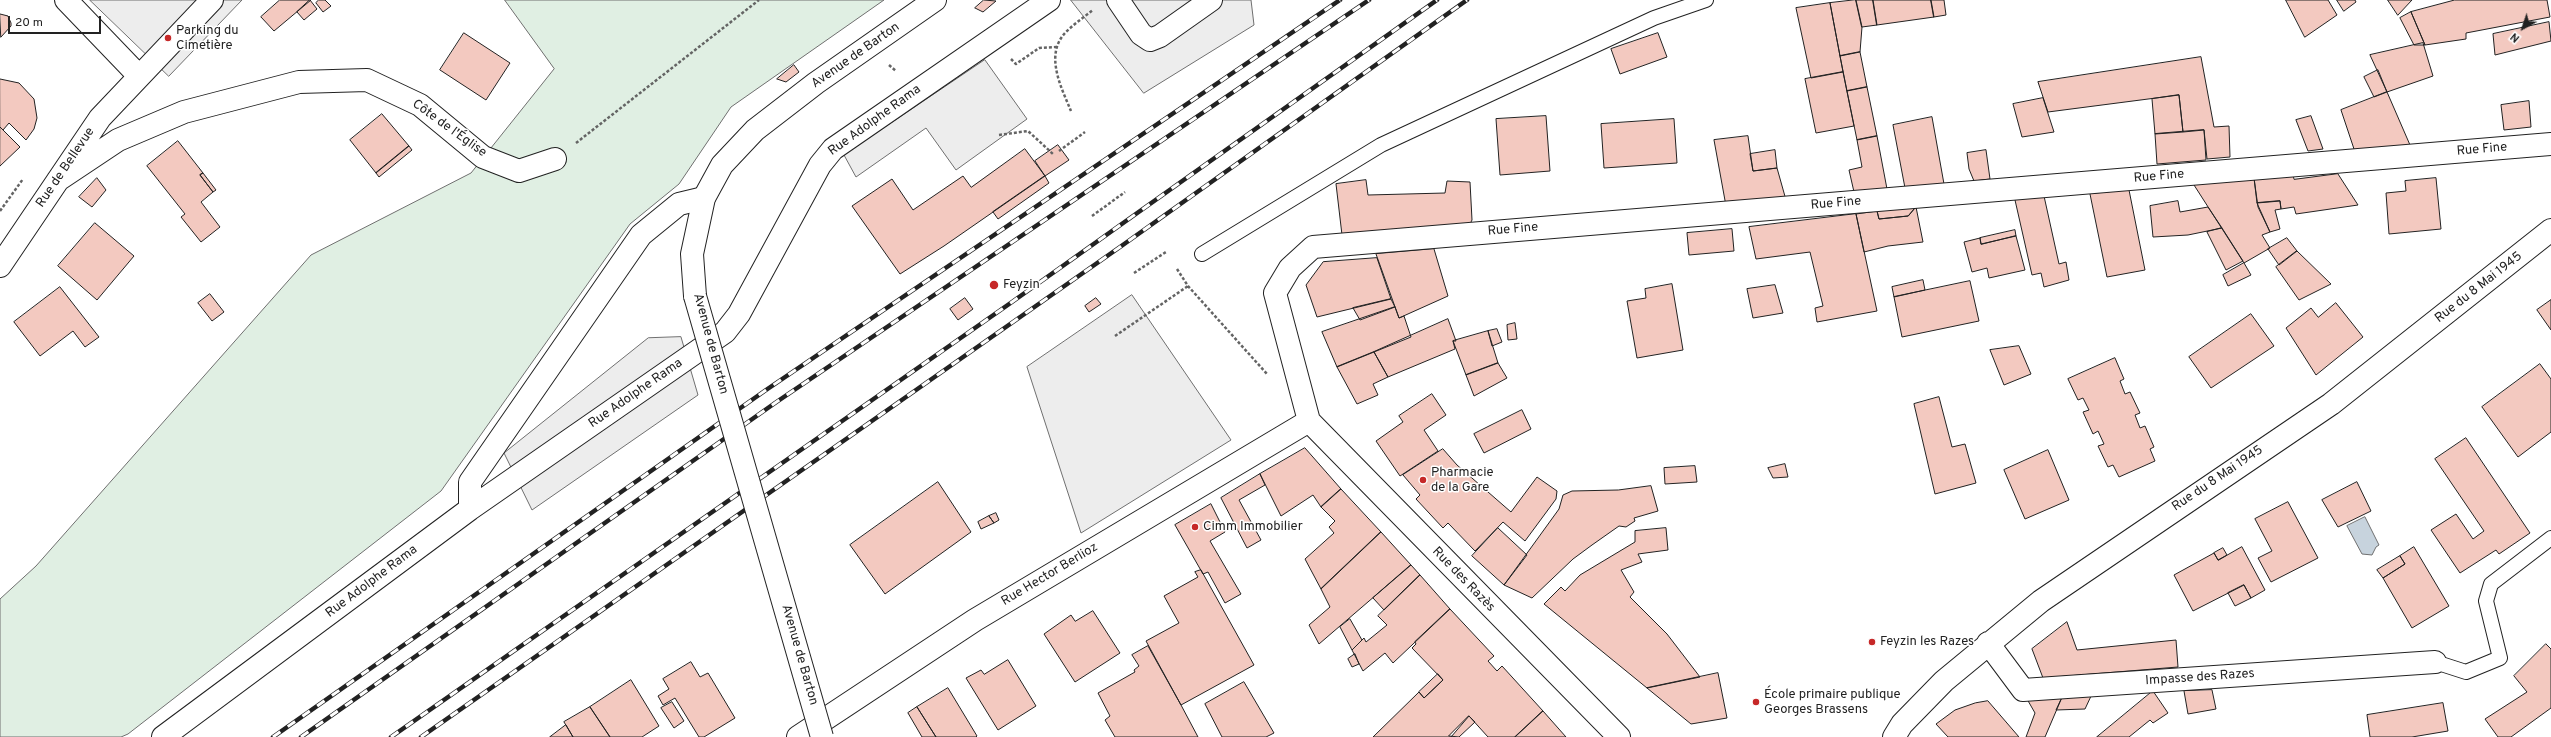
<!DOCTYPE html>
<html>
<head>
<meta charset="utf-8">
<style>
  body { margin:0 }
  #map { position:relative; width:2551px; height:737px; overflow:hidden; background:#fff; font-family:Overpass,sans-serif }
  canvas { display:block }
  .north { position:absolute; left:2503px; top:8px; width:40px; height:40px; -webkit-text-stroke:3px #fff; paint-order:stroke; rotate:220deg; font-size:11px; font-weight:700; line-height:16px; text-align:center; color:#222 }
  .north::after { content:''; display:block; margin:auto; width:14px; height:18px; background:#222; clip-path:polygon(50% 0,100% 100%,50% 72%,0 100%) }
  .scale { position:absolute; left:8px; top:16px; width:93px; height:18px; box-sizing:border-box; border:2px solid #222; border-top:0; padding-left:5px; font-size:12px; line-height:14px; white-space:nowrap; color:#222; -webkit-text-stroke:3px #fff; paint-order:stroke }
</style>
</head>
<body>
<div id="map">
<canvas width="2551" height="737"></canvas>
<div class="north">N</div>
<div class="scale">20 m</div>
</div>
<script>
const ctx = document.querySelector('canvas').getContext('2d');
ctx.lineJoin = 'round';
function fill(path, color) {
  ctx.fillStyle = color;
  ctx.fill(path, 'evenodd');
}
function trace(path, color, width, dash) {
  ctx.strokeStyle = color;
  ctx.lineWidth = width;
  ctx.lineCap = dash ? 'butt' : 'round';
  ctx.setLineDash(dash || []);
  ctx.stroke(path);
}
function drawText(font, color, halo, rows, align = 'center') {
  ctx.font = font + ' Overpass,sans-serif';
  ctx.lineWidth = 3;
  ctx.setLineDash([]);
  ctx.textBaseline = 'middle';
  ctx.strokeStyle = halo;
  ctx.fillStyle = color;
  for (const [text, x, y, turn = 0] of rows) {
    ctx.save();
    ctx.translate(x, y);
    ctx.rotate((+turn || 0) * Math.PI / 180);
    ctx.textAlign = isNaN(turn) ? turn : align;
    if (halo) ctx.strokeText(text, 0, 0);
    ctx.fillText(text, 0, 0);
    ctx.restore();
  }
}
const green = new Path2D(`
  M505,0H884L731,107L679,184L630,224L441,491L128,734L121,737H0V599L36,566L311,255L471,173L554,69Z`);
fill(green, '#e0efe3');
trace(green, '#6f6f6f', 1);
const parking = new Path2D(`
  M90,0H242L169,76Z
  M1071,0H1251L1254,25L1144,93Z
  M985,60L1027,119L956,170L926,128L856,177L844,155Z
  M1132,295L1231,440L1081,533L1027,367Z
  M681,337L698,395L532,510L504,453L648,338Z`);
fill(parking, '#ededed');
trace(parking, '#6f6f6f', 1);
const water = new Path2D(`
  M2365,517L2379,545L2376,547L2372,555L2362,554L2347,526Z`);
fill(water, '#c7d3dd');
trace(water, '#6f6f6f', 1);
const building = new Path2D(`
  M280,0H311L274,31L261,17Z
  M310,0L317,9L304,20L297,12Z
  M319,0H325L331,6L323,12L316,3Z
  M984,0L996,1L983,12L975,8Z
  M1856,0L1862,27L1860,52L1840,56L1830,3Z
  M1856,0H1873L1877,25L1862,27Z
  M1873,0H1931L1934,17L1877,25Z
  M1931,0H1944L1946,15L1934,17Z
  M2286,0H2328L2337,15L2305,37Z
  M2337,0H2355L2356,2L2344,11Z
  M2388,0H2412L2398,15Z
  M2455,0H2547L2550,17L2466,33V39L2425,45L2411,12Z
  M1830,3L1843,72L1811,78L1796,8Z
  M2411,12L2425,45H2414L2400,18Z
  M0,14L8,16L11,23V26L1,37Z
  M2549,22L2551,41L2495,55L2493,34Z
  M464,33L510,63L486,100L440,70Z
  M1658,33L1667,57L1620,74L1611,49Z
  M2423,43L2433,76L2387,92L2370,55Z
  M1860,52L1867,87L1847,91L1840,56Z
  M2201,57L2214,127L2229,126L2230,157L2207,159L2204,130L2183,132L2179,95L2048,112L2038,82Z
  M794,65L799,72L786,82L777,79Z
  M2378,70L2387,92L2374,97L2364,77Z
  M1843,72L1854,126L1816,133L1805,79Z
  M0,79L19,83L34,99L37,118L34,129L26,140L9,123L3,130L0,127Z
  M1867,87L1877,136L1857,140L1847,91Z
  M2387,92L2410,145L2355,152L2341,110Z
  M2179,95L2183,132L2155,134L2152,99Z
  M2043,98L2054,132L2022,137L2013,104Z
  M2529,101L2531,127L2504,130L2501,105Z
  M382,114L409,146L376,173L350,140Z
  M1546,116L1550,171L1500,175L1496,119Z
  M2311,116L2323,149L2308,151L2296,120Z
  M1932,117L1944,184L1905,188L1893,125Z
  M1674,119L1677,163L1604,168L1601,124Z
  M0,127L20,147L0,166Z
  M2204,130L2206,160L2157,164L2155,134Z
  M1748,136L1753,171L1777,168L1786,200L1726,206L1714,140Z
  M1877,136L1887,189L1854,192L1849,170L1862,167L1857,140Z
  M178,141L203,173L200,175L213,192L201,202L220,227L201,242L181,217L185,214L147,166Z
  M1058,145L1069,160L1045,176L1035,161Z
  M409,146L412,150L379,177L376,173Z
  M1025,149L1045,176L944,246L900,274L852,206L892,179L913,210L963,176L971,187Z
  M1775,150L1777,168L1753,171L1750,154Z
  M1986,150L1990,179L1974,181L1969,169L1967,153Z
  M203,173L216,190L213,192L200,175Z
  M2338,174L2358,205L2296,214L2294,207L2281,209L2280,201L2257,203L2254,178L2293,175L2294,179Z
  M1045,176L1049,183L998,219L993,212Z
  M97,178L106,190L92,207L79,197Z
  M2254,178L2258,207L2270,232L2262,235L2270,248L2244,263L2194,185Z
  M2436,178L2441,229L2389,234L2386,193L2406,191L2405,181Z
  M1366,180L1368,195L1445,193L1447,181L1470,182L1472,220L1468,228L1342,235L1336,184Z
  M2129,190L2145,270L2107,277L2090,194Z
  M2044,196L2059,264L2066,262L2069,280L2044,287L2041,273L2032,275L2015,200Z
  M2178,201L2180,212L2208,207L2222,228L2188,235L2153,237L2150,206Z
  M2280,201L2281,209L2275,210L2280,229L2270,232L2257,203Z
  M1916,207L1908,216L1879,219L1877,211Z
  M1916,207L1923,242L1888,246L1864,252L1856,214L1877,211L1879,219L1908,216Z
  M1856,214L1877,311L1817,322L1815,308L1823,306L1810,252L1756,259L1749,227Z
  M95,223L134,256L97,300L58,266Z
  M2222,228L2243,261L2226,270L2207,232Z
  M1732,229L1734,251L1689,255L1687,233Z
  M2015,230L2016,236L1981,244L1980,238Z
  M2016,236L2025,270L1989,278L1987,268L1972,272L1964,242L1980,238L1981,244Z
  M2287,238L2297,251L2279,265L2268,249Z
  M1434,249L1448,296L1399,318L1376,254Z
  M2297,251L2331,284L2299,300L2276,267Z
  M1377,258L1391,299L1317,317L1306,285L1323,262Z
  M2244,263L2251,275L2228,286L2223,275Z
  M1923,280L1925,290L1894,297L1892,287Z
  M1970,281L1979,321L1902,337L1894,297Z
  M1672,284L1683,350L1637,358L1627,301L1646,298L1645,289Z
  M1775,285L1783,313L1753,318L1747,289Z
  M60,287L99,337L85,347L73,331L40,356L14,322Z
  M210,294L224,312L212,321L198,303Z
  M965,298L973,309L958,320L950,309Z
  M1096,298L1101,304L1089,312L1085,306Z
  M1391,299L1395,307L1360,320L1353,308Z
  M2551,300V330L2537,310Z
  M2336,303L2363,337L2316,375L2286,328L2311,308L2318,317Z
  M1395,307L1399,318L1404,316L1411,337L1337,367L1322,332Z
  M2251,314L2274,346L2211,388L2189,357Z
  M1448,319L1456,341H1453L1455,349L1388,377L1374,352Z
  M1515,323L1517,339L1508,340L1507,325Z
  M1497,329L1502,342L1492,346L1488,331Z
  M1488,331L1498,363L1466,375L1453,341Z
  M2019,346L2031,374L2004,385L1990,350Z
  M1374,352L1388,377L1373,384L1378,395L1357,404L1337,367Z
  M2115,358L2124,379L2120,381L2125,394L2130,392L2140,413L2135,415L2140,428L2145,426L2154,447L2150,449L2155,461L2119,477L2113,465L2108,467L2098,446L2104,444L2098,431L2093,434L2083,412L2089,410L2083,398L2078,400L2068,379Z
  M1498,363L1507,378L1474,396L1466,375Z
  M2540,364L2551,379V432L2518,457L2482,407Z
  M1432,394L1446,415L1424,430L1438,451L1400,476L1376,441L1403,422L1399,416Z
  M1939,397L1952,447L1965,444L1976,483L1935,494L1914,404Z
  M1522,410L1531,429L1484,453L1474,434Z
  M2466,438L2530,533L2499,554L2496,550L2460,573L2431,530L2456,514L2473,539L2484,531L2435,459Z
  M1305,448L1341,489L1321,507L1313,495L1281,516L1260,474Z
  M1443,449L1457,465L1511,512L1537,477L1557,491L1556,499L1525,541L1503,522L1475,551L1448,523L1443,528L1416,499L1420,495L1403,475Z
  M2048,450L2069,500L2025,519L2004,470Z
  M1785,464L1788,477L1773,478L1768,468Z
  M1695,466L1697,482L1665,484L1664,468Z
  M1260,474L1265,485L1239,500L1261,540L1247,548L1221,498Z
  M938,482L971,532L885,594L850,545Z
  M2357,482L2371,511L2338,527L2322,500Z
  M1651,486L1658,511L1634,518L1635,521L1626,527L1619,526L1592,545L1573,559L1532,598L1504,585L1559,509L1563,495L1572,491L1618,490Z
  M1341,489L1381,532L1321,589L1305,559L1334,533L1329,527L1335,521L1321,507Z
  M2288,502L2318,558L2271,582L2258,558L2272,551L2255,519Z
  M1211,504L1225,532L1210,541L1241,594L1225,603L1208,572L1203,574L1175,525Z
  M996,513L999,520L994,523L989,516Z
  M989,516L994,523L981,529L978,522Z
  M1498,528L1527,555L1504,585L1472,556Z
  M1666,528L1668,550L1638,554L1642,562L1621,570L1634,592L1630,597L1667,634L1700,677L1647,688L1544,604L1561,587L1565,591L1580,575L1635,542V531Z
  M1381,532L1411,565L1319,644L1309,625L1330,607L1321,589Z
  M2242,547L2265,590L2251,598L2244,585L2193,611L2174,575L2214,553L2218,560Z
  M2414,547L2449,606L2412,628L2383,578L2405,564L2400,556Z
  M2223,548L2227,555L2218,560L2214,553Z
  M2400,556L2405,564L2383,578L2377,570Z
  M1411,565L1420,575L1384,610L1373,598Z
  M1201,570L1254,665L1181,705L1146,641L1179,623L1164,596L1198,577L1195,572Z
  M1420,575L1450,609L1393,663L1385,653L1363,671L1352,650L1364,638L1366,642L1387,625L1378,616Z
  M2244,585L2251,598L2235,606L2228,593Z
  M1450,609L1494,656L1488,661L1497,671L1502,666L1543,711L1515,737H1488L1469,716L1451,737H1373L1419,692L1424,698L1443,680L1412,648L1416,644L1415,642Z
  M1093,611L1120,653L1075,682L1044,634L1071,615L1075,621Z
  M1350,619L1362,640L1352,650L1340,627Z
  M2067,622L2077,650L2176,640L2178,667L2043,678L2032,649Z
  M2546,644L2551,649V708L2511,737H2498L2485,719L2527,692L2514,676Z
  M1148,646L1181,705L1198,737H1115L1105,720L1110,716L1098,693L1135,672L1134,670L1139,666L1132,655Z
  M1355,654L1359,664L1352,667L1348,659Z
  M1008,660L1036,706L998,730L966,678L981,670L984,674Z
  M691,662L700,677L708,673L735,718L704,737H699L675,698L663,705L658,696L669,689L663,679Z
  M1718,673L1727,718L1691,724L1647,688Z
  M1438,674L1443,680L1424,698L1419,692Z
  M631,680L659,726L642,737H610L590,707Z
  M1244,682L1274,733L1266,737H1222L1205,704Z
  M948,688L977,736L976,737H936L917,707Z
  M2212,690L2216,709L2188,714L2184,691Z
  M2153,691L2168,713L2153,723L2150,720L2129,737H2097Z
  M2092,694L2085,709L2056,710L2063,695Z
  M2063,695L2045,737H2026L2035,713L2027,699Z
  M1988,701L2019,737H1948L1936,724L1955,710L1975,703Z
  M672,702L684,721L674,728L661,708Z
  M2443,703L2448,731L2412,737H2370L2367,715Z
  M590,707L610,737H573L564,722Z
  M917,707L936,737H922L908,713Z
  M1543,711L1566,737H1515Z
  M1469,716L1475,722L1459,737L1449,736Z
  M566,725L573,737H550Z`);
fill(building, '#f3c9c0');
trace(building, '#222', 1);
const service = new Path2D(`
  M1202,254L1381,145L1654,18L1706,0
  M2435,662L2466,672L2500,658L2486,601L2491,584L2551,538`);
const minor = new Path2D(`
  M66,0L139,76
  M1118,0L1141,34L1150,40L1160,36L1211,0
  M58,180L118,140L184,112L299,82L367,80L420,105L483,157L519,171L555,159
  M0,266L100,118L212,0
  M1309,421L1275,293L1290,268L1313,247L2551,144
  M1309,421L1619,737
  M470,509V482L641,235L679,204L704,198
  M1988,643L2023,690L2435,662
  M163,737L470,509L725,332L739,314L820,165L833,149L1049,0
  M798,737L975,620L1309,421
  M1894,737L1902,724L1944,681L2041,601L2331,404L2551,230`);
const tertiary = new Path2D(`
  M695,296L692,254L704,198L722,165L755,130L816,83L935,0`);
trace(service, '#222', 16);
trace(minor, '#222', 24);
trace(tertiary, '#222', 24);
trace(new Path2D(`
  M1011,59L1016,64L1039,48L1056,47
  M889,65L896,71
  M1071,111C1061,87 1044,54 1066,32C1074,24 1084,17 1093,10
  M999,135L1028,131L1053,154
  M576,143L759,0
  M1059,151L1085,132
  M0,211L23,179
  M1092,216L1125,192
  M1177,269L1188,286L1267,374
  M1134,273L1166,252
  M1115,336L1188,286`), '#646464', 2.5, [3, 2]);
trace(service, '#fff', 14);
trace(minor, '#fff', 22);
trace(tertiary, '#fff', 22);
const rail = new Path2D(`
  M273,737L766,390L1340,0
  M301,737L775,403L1369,0
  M391,737L1012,302L1437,0
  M421,737L1120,247L1467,0`);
trace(rail, '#222', 4.5);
trace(rail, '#fff', 3, [9]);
const tertiaryBridge = new Path2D(`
  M695,296L822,737`);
trace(tertiaryBridge, '#222', 24, []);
trace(tertiaryBridge, '#fff', 22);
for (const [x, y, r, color] of [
  [168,38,4,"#c62828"],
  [994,285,5,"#c62828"],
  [1423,480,4,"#c62828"],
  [1195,527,4,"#c62828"],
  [1872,642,4,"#c62828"],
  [1756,702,4,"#c62828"]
]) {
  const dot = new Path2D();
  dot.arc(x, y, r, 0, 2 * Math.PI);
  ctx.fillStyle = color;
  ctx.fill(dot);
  trace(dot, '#fff', 1.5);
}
drawText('13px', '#222', '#fff', [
  ["Parking du",176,31],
  ["Cimetière",176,46],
  ["Feyzin",1003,285],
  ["Pharmacie",1431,473],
  ["de la Gare",1431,488],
  ["Cimm Immobilier",1203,527],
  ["Feyzin les Razes",1880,642],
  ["École primaire publique",1764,695],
  ["Georges Brassens",1764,710]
], 'left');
drawText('13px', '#222', '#fff', [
  ["Avenue de Barton",856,56,-35],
  ["Rue Adolphe Rama",875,121,-36],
  ["Côte de l'Église",449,129,36],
  ["Rue Fine",2482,150,-5],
  ["Rue de Bellevue",66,168,-56],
  ["Rue Fine",2159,177,-5],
  ["Rue Fine",1836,204,-5],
  ["Rue Fine",1513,230,-5],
  ["Rue du 8 Mai 1945",2479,288,-38],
  ["Avenue de Barton",710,344,75],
  ["Rue Adolphe Rama",636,394,-35],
  ["Rue du 8 Mai 1945",2218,479,-34],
  ["Rue Hector Berlioz",1050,575,-31],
  ["Rue des Razès",1463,580,46],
  ["Rue Adolphe Rama",372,582,-37],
  ["Avenue de Barton",799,655,74],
  ["Impasse des Razes",2200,678,-4]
]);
</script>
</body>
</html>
